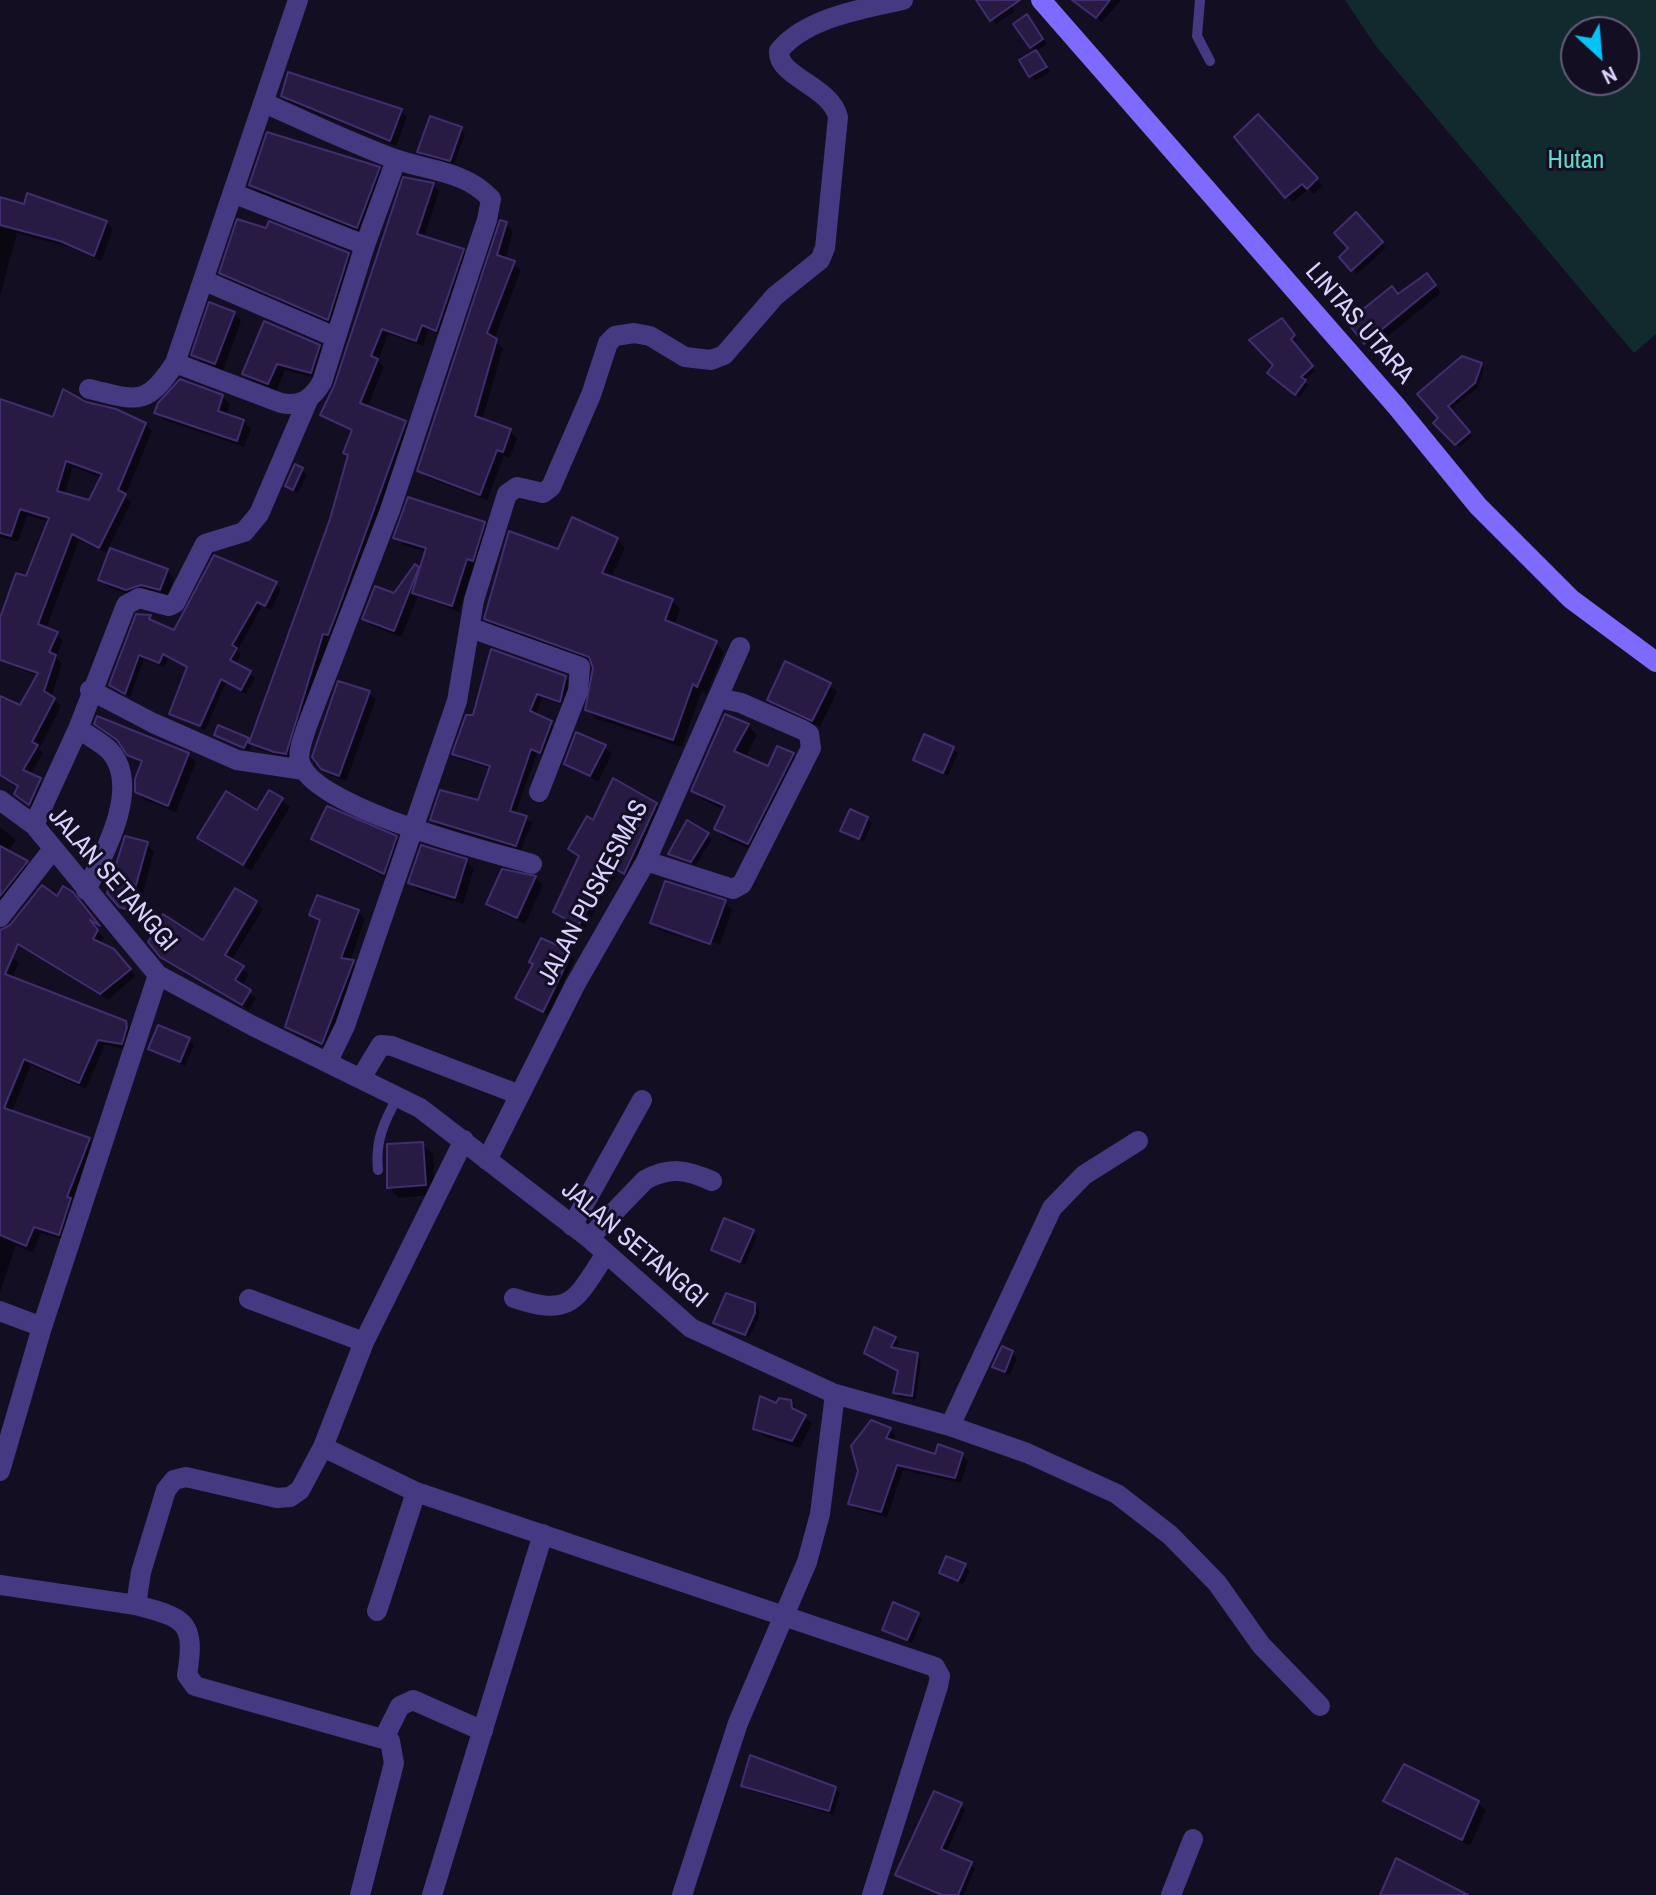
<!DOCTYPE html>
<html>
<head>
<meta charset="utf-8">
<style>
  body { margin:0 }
  #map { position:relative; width:1656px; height:1895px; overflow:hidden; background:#140e23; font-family:"Archivo Narrow",sans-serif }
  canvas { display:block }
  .north { position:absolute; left:1560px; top:16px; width:80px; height:80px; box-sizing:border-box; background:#140e23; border:2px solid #645c7b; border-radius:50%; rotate:154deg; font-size:22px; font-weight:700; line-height:32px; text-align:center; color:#dbd1fe }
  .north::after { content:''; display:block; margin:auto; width:28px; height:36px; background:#04c3f7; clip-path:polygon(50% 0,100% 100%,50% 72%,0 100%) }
</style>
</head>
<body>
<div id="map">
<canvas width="1656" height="1895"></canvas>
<div class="north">N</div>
</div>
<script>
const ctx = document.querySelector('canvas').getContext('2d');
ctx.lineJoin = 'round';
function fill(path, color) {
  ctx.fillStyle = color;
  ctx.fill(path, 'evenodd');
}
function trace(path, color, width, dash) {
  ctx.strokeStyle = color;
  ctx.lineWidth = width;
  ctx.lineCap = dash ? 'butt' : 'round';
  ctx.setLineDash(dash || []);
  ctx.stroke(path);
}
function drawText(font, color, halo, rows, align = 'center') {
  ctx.font = font + ' "Archivo Narrow",sans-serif';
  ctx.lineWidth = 6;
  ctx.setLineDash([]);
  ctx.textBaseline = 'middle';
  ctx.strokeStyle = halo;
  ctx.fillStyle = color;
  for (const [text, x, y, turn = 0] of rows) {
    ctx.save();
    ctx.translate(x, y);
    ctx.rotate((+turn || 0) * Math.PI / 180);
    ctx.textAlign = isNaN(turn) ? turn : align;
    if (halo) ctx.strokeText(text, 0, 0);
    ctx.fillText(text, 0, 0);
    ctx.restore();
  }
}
fill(new Path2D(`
  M1345,0H1656V334L1634,353L1375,45ZM1576,32H1624V80H1576Z`), '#112a2d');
fill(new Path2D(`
  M978,0H1007L1015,11L996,24Z
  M1082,0H1121L1102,22L1085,9Z
  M1031,22L1047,44L1036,51L1031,47Z
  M1041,58L1050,72L1035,81L1022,61Z
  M283,96L401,111L407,117L396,146L289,102Z
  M1258,117L1323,186L1314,194L1309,189L1293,202L1287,196Z
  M461,129L465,134L454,164L424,156L419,152Z
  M379,169L386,176L364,234L259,193L251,185Z
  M405,180L433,185L439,191L424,238L463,251L469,257L443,336L428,330L423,346L388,334L378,361L384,367L367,408L405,423L411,430L334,640L330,639L293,759L258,749L252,744L249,751L216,735L247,740L251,743L332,520L350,457L345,452L353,433L322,415Z
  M0,200L106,222L113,229L101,261L69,247L17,233L0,296Z
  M1356,215L1386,248L1357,274L1341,257L1351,248Z
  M506,224L513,231L505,260L521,270L494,340L503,348L482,421L510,431L517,438L510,458L504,456L487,500L426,477L419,470Z
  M348,254L354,261L334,325L228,279L222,272Z
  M1434,282L1441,293L1372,349L1365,343L1399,296Z
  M234,313L241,321L223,371L201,362L194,355Z
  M1285,324L1297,340L1293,344L1315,371L1304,381L1308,385L1300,397L1273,377Z
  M319,346L327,354L319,379L285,370L276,391L252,381L244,374Z
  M1481,364L1484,368L1478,387L1450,410L1472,436L1460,447L1436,423L1441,418L1420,394Z
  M222,397L230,404L226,416L243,421L251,429L244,447L164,420L156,413Z
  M0,402L54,419L85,404L145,424L152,431L125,496L131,503L106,553L79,540L46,629L63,640L56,657L62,664L51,697L61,706L39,749L43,753L30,775L47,787L36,810L24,801L20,788L0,777V698L21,708L38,676L0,660V621L28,579L50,522L27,515L18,542L0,537ZM73,467L103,478L90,503L64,495Z
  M296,467L307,475L298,493L288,485Z
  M484,523L491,531L480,567L474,565L459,612L418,596L401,637L372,626L365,618L394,596L418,568L421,571L427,552L403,545L396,537Z
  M617,539L625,548L611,578L672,601L680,609L674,626L716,643L724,652L706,694L702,690L682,747L595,718L587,709L595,668L593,662L495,627L486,618L559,552Z
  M167,571L174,578L168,597H135L108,587L100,580Z
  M276,584L281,589L271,610L262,606L237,651L241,655L235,665L255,678L246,694L226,683L205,730L172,714L188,669L168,658L164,667L144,659L130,697L111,685L150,617L154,624L175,632Z
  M565,678L571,683L565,706L542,698L535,716L557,728L546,757L537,753L515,815L532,823L521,850L438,825L432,820L479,803L491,769L460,759L455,753L474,717Z
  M830,684L837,692L820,727L777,707L769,700Z
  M369,693L376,699L346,781L330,775L322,768Z
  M748,725L757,735L745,758L769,769L793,755L802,765L758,853L726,838L716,829L725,810L703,800L693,790Z
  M605,747L612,754L598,782L566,764Z
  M953,749L958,753L948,776L916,760Z
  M129,753L188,755L196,762L176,812L145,800L137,792L143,764Z
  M270,792L290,807L251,871L200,837L258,812Z
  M656,805L662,810L630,878L618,871L584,930L561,917L556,912L581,857L571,849L594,822Z
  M867,818L872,823L864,842L843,831Z
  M0,827L16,840L8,852L33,869L0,915Z
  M707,834L712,839L696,865L670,854Z
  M395,838L403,846L391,880L321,846L314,839Z
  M147,844L154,852L137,916L120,906Z
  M466,861L474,869L463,904L418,890L410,882Z
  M503,871L535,878L543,885L525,924L496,911L489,904Z
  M58,898L79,901L100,927L90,922L104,938L100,945L121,958L135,976L108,1000L59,967Z
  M725,902L732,910L720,945L659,924V928L718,950L660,930L652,922Z
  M258,904L263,909L231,961L249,974L242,987L256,998L249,1010L161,955L221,964Z
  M358,912L365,919L350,962L360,970L330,1050L295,1034L287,1027L319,922L312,915Z
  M0,951L19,962L12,979L125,1023L132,1030L128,1050L105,1045L86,1089L31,1065L11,1113L89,1140L96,1147L66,1240L41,1233L33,1252L16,1245L0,1292Z
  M571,954L575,959L548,1015L518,997Z
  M189,1040L194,1045L185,1066L150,1049Z
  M422,1144L433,1154L435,1195L399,1198L389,1187Z
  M752,1232L757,1236L745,1265L713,1249Z
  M754,1304L759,1309V1318L749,1338L715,1323Z
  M895,1338L899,1342L895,1350L921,1359L916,1399L899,1397L895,1393L899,1373L866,1353Z
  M1012,1353L1017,1358L1010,1375L999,1372L994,1367Z
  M790,1402L812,1424L800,1448L763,1436L755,1428L777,1405Z
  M890,1430L896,1436L893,1442L937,1457L962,1455L968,1461L961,1483L903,1470L887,1517L856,1509L850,1504Z
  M965,1566L970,1571L963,1585L941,1573Z
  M917,1615L922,1619L912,1643L884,1629Z
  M743,1785L835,1789L840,1793L833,1815L748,1790Z
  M1385,1800L1478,1803L1486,1810L1470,1846L1393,1808Z
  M961,1805L965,1810L946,1853L975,1868L964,1895H939L902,1879L898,1874Z`), '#0007');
const building = new Path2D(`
  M976,0H1020L990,21Z
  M1072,0H1110L1096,18Z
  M1027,14L1043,39L1030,48L1013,24Z
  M1036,50L1047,67L1029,77L1019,60Z
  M288,72L402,109L390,141L281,96Z
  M1258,114L1318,178L1307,189L1302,184L1285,198L1234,137Z
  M430,116L462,127L450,161L417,152Z
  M267,132L380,167L357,228L249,185Z
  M403,177L434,183L417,234L464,249L436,331L422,325L416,341L382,329L371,356L378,359L360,403L406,421L338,609L328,635L323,634L286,754L274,752L249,743L330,519L348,455L343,453L352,430L320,415L334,386Z
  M27,193L107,221L94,256L60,241L0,225V197L24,204Z
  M1356,212L1383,242L1351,271L1339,257L1348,248L1334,233Z
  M237,219L266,228L269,221L349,253L328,320L219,273Z
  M500,220L507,222L497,255L515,261L487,333L497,339L475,416L511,429L503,452L497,450L480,495L417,471Z
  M1427,273L1436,285L1364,344L1347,322L1392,286L1398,294Z
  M209,302L235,312L215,364L191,355Z
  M1282,318L1295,335L1291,339L1313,366L1301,377L1306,380L1295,395L1267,373L1273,365L1249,340Z
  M264,321L320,345L311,373L277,364L268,384L242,374Z
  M1462,356L1482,363L1475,383L1448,406L1470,432L1455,445L1433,423L1438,418L1417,394Z
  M180,379L223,395L218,411L244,420L237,441L154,413L158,403Z
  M63,389L86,402L116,409L146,423L118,490L126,494L99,548L72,534L38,624L58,632L49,652L56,655L44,691L55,698L32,742L38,745L23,770L41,778L29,805L14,794L18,786L0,775V696L20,705L38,673L0,660V618L16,573L26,576L49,518L20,509L11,536L0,533V399L53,417ZM66,461L102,474L89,500L57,491Z
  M295,464L303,468L293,490L285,486Z
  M408,497L485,522L473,561L467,559L452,606L412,593L426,548L393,538Z
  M572,517L618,538L602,573L673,599L665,620L717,641L697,687L693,684L673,740L585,710L593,668L589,657L484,619L509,531L558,549Z
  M110,548L168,569L160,590L141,585L126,590L98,580Z
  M214,555L277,582L265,606L257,602L232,645L237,648L230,660L251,671L241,690L221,679L200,726L169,714L187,667L163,654L159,663L139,655L125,694L109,685L136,614L151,615L149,619L174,630Z
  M415,564L419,567L394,631L362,619L375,586L394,593Z
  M491,649L566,676L560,702L537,694L530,711L552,721L540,753L531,749L510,811L527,816L516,846L430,820L440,790L478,800L490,766L452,754L466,715H473Z
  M785,661L831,683L812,721L767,700Z
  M338,681L370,691L339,776L321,769L312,757Z
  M725,714L749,724L734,751L768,766L777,746L794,753L748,844L714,829L725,806L691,791Z
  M97,716L189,753L168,806L135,792V779L142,761L127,755L117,740L94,724Z
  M218,725L249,738L244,748L214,735Z
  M576,732L606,745L590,776L564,764Z
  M924,734L954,747L943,773L913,760Z
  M613,778L657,803L624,874L612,867L578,926L553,912L579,856L568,849L587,816L593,820Z
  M269,790L283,798L243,865L197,838L226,791L257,810Z
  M327,806L397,836L384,874L311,839Z
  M850,809L868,817L859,839L840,831Z
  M687,820L709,833L691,862L668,854Z
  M125,836L148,842L129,910L119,907L107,893Z
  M421,845L467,859L455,898L408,883Z
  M0,846L28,861L0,896Z
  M502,869L536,876L517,918L486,904Z
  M665,881L726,900L710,944L650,923Z
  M42,885L57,896L63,886L73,892L100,926L90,920L98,930L93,939L114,949L131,969L100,994L18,944L5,974L126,1021L127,1027L122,1044L98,1040L79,1083L24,1059L4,1108L90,1138L67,1197L71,1198L59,1235L34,1227L26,1246L0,1235V930L10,925Z
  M235,888L257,901L225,955L244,966L235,980L251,990L242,1005L160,957L148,942L163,914L203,940Z
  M317,895L359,910L341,958L354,960L322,1044L285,1027L320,920L309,915Z
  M541,938L572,952L543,1012L515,998L533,964L529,962Z
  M158,1025L190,1038L180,1062L148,1049Z
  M423,1142L426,1185L387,1188V1144Z
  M724,1218L754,1230L740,1262L711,1250Z
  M726,1293L755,1303V1313L745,1335L713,1323Z
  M874,1327L896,1337L891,1347L918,1353L912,1396L893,1393L898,1371L864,1353Z
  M1002,1346L1013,1351L1005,1372L992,1367Z
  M760,1396L776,1403L779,1398L791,1400L792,1408L806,1415L792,1441L753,1429Z
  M871,1420L891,1428L886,1438L935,1454L938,1444L963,1453L955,1478L897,1465L881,1512L848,1504L858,1471L851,1446Z
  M946,1556L966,1564L958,1581L939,1573Z
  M893,1602L919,1613L907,1640L882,1630Z
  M750,1755L836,1787L829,1811L741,1786Z
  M1404,1764L1479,1801L1462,1840L1383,1801Z
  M934,1791L962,1803L941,1849L972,1862L958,1895H942L895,1875Z
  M1396,1858L1468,1895H1380Z`);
fill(building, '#271b43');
trace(building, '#422d6f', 2);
trace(new Path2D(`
  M1200,0L1197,36L1210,61
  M378,1170C375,1140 384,1122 398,1096`), '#453a81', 10);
trace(new Path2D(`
  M264,103C308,122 351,143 395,159C428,171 466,171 491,199L487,220L390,510L307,726C304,736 297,752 300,762C313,808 487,851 532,864
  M235,194L365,245
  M205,281L335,337
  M175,363L281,403C301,407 312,399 322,382L365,245L396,160
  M89,389C136,400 146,408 175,363L298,0
  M471,628L580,667L578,691L539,792
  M90,690L153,723L237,760L304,770
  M78,729C88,735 100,742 109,750C143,786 103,856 86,890
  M0,800L34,825L158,975L253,1026L420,1108L589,1238L691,1328L835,1394L950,1426L1027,1453L1117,1494L1170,1535L1217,1583L1261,1645L1320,1706
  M34,825L78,729L126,605L139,598L169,606L175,603L205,544L244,532L259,514L308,400
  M646,861L733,889L742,884L811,748L809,734L803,730L741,703L719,698
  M0,917L53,849
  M328,1061L345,1026L457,701L474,600L507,494L517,487L543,493L551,487L591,395L608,343L615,336L634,333L650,336L685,357L711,360L724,355L775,296L820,260L825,248L838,117C831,86 777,77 779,51C805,18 865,8 903,0
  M361,1078L381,1045L392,1046L520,1095
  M487,1160L575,985L646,861L740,647
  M572,1226L642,1100
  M589,1238L645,1180C670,1166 687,1170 712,1181
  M514,1298C571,1317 575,1301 605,1255
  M249,1299L364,1342
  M0,1311L42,1327
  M950,1426L1052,1208L1084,1175L1138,1141
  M323,1447L416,1492L935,1667L940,1676L938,1686L872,1895
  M0,1471L42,1327L158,975
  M0,1585L136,1605L141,1572L166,1490L174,1480L186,1477L277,1498L290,1497L300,1490L323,1447L364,1342L464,1140
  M136,1605C185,1618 196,1621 187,1675L195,1686L390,1741L394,1763L360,1895
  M377,1611L416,1492
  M384,1738L400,1706L413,1700L483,1731
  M432,1895L543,1534
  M682,1895L738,1723L807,1562L820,1514L835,1394
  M1171,1895L1193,1839`), '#453a81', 20);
trace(new Path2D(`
  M1041,0L1397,407L1478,506L1571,599L1656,662`), '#7e6afc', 20);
drawText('26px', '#5eddcc', '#140e23', [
  ["Hutan",1576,161]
]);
drawText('26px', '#dbd1fe', '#140e23', [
  ["LINTAS UTARA",1359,324,49],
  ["JALAN SETANGGI",112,880,49],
  ["JALAN PUSKESMAS",594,893,-62],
  ["JALAN SETANGGI",634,1245,40]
]);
</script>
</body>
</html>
